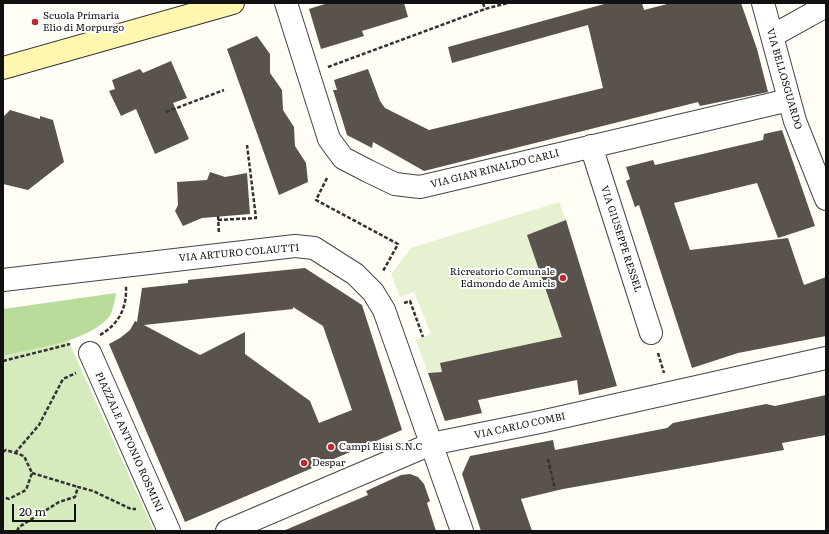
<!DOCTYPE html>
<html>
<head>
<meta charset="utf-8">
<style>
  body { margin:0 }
  #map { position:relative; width:829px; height:534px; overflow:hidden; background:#fffdf5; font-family:Literata,serif }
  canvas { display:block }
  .frame { position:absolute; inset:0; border:4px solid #111; pointer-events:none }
  .scale { position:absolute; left:12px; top:504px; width:64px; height:18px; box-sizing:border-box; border:2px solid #111; border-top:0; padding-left:5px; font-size:12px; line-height:14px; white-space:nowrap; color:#111; -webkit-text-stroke:3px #fff; paint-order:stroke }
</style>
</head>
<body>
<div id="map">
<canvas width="829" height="534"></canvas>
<div class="frame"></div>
<div class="scale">20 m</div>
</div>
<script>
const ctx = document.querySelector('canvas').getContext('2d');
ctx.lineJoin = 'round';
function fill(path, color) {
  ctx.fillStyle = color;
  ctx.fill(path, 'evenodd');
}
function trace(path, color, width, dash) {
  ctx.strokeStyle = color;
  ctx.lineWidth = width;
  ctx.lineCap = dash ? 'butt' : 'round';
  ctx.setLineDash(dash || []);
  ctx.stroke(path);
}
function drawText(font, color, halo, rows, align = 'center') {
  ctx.font = font + ' Literata,serif';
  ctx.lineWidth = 4;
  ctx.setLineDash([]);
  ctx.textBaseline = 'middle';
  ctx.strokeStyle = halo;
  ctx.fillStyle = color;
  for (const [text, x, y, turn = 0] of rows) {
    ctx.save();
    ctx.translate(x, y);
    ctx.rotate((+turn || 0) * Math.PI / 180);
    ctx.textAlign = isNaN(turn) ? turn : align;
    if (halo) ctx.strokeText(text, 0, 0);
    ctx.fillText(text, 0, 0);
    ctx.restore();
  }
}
fill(new Path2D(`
  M68,340L154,531H3V356Z`), '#d5ebbd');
fill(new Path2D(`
  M116,293C115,300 113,311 109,317C88,342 34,348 3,356V309Z`), '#b9dc9c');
fill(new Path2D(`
  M559,202L566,220L527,235L559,329L590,340L440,363L442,372L428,373L416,340L431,334L414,292L400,297L391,274L411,248Z`), '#e6f2cf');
fill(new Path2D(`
  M328,3H404L408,17L362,31L364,36L321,49L309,9Z
  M608,3H642L644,10L671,3H741L757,49L768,92L700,106L698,102L424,171L373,142L372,148L347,135L333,90H337L334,80L368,69L380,101L385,108L429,130L603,88L588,25L452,63L448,47Z
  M257,36L270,54V73L282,90L283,110L294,127L295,146L306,163L308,182L279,195L227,49Z
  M171,61L187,98L173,103L189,139L155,154L136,109L121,116L109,91L115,89L112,80L140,69L143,73Z
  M10,110L40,119V116L53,120L64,162L28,190L3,184V117Z
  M782,130L815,226L778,238L757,183L674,203L690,250L788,238L804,285L826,277V336L738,353L692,368L639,205L635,207L626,181L630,179L626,167L653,160L655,165L763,140L764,134Z
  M210,172L225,177L247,173L250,214L202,218L183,226L175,211L178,205L177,182L207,180Z
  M566,220L617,386L579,395L577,380L478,400L482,413L445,421L428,373L442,372L440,363L562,337L527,235Z
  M305,268L362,305L402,430L185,522L109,344L120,338L130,330L135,321L137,322L142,288L188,283V280ZM293,307L323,326L352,410L319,423L310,401L245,354V332L200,355L144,325L293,309Z
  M826,395V435L782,443L784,450L563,489L521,499L532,531H481L462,474L470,456L553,440L555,450L667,428L673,423L766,404L775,406Z
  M410,474L418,477L424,484L430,501L427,503L436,531H283L368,495L366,491L401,475Z`), '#5a524d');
const minor = new Path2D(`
  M286,3L329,139L343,158L368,171L395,184L420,187L789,100
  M763,3L795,121L826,199
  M772,36L826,6
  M591,146L651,333
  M90,353L169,531
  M227,531L431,444L540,422L826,358`);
const tertiary = new Path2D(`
  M3,280L295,246L314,248L355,274L373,292L384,310L462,531`);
const secondary = new Path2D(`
  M3,68L233,3`);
trace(minor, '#444', 24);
trace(tertiary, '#444', 24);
trace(secondary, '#333', 24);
trace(new Path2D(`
  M483,3L485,9
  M328,67L485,9L508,3
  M166,112L224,90
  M327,178L316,200L398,244L383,271
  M218,216L219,234
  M218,220L256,218L247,145
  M404,303L410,301L423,337
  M100,335C119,324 127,308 126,286
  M658,353L664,373
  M3,361L70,344
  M3,452L6,450L24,456L32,473L26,490L9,499L3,497
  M15,453L39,425L63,379L76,373
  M548,459L555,489
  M32,473L78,487
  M17,531L19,527L59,502L75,497L78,487L93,491L131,509H136`), '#333', 2.5, [4, 2]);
trace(minor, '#fff', 22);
trace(tertiary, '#fff', 22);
trace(secondary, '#fff6b0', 22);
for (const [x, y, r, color] of [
  [35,22,4,"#c4262e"],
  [563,278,4,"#c4262e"],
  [331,447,4,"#c4262e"],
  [304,463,4,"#c4262e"]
]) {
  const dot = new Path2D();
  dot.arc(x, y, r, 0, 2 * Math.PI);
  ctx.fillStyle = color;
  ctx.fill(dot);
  trace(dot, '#fff', 1.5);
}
drawText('10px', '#111', '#fff', [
  ["Scuola Primaria",43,16],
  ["Elio di Morpurgo",43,28],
  ["Ricreatorio Comunale",555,272,"right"],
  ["Edmondo de Amicis",555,284,"right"],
  ["Campi Elisi S.N.C",339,447],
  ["Despar",312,463]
], 'left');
drawText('10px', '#111', '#fff', [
  ["VIA BELLOSGUARDO",784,79,74],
  ["VIA GIAN RINALDO CARLI",495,169,-14],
  ["VIA GIUSEPPE RESSEL",621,239,72],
  ["VIA ARTURO COLAUTTI",239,253,-5],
  ["VIA CARLO COMBI",520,426,-12],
  ["PIAZZALE ANTONIO ROSMINI",129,442,66]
]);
</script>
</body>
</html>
